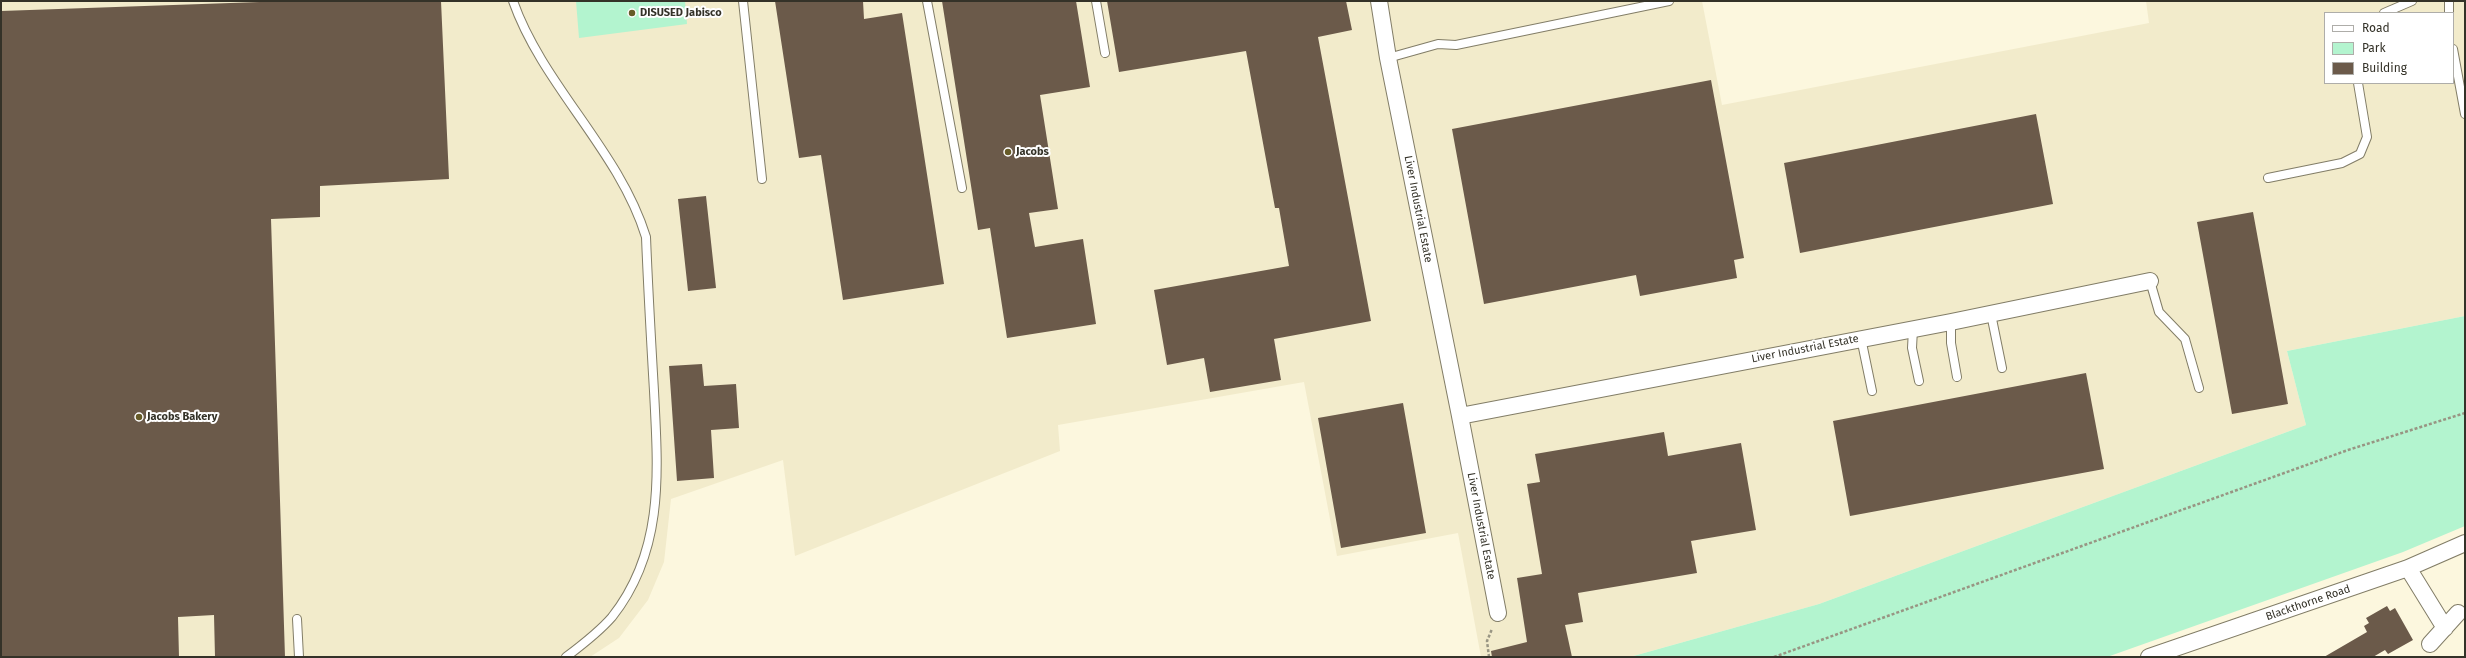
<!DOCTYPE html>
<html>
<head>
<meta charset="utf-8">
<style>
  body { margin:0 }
  #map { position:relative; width:2466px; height:658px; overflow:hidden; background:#fcf7de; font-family:"Fira Sans",sans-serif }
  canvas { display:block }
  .frame { position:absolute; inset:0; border:2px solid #343228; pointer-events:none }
  .legend { position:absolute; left:2324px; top:12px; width:130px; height:72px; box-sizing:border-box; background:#fff; border:1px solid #aeada9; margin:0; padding:5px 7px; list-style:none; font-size:12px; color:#343228 }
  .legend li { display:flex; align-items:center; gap:8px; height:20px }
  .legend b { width:20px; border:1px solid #aeada9 }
</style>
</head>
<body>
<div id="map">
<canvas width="2466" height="658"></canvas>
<div class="frame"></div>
<ul class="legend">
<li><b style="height:5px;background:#fff"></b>Road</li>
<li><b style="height:11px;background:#b3f4cf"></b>Park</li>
<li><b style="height:11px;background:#6b5a4a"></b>Building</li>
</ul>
</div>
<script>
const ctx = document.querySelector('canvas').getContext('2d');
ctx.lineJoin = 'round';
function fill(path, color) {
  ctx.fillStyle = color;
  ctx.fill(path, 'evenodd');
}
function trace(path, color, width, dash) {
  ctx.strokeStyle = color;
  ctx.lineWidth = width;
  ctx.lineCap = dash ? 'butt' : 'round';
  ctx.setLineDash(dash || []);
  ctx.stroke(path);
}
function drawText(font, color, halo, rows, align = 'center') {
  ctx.font = font + ' "Fira Sans",sans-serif';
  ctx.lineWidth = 4;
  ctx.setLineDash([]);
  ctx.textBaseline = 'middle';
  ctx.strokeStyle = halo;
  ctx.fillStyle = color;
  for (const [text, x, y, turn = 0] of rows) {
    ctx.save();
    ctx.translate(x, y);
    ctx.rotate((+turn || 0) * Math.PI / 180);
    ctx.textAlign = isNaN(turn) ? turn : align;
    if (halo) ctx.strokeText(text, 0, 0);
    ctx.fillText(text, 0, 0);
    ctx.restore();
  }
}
fill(new Path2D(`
  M1,1H1702L1722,105L2149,23L2146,1H2465V316L2287,351L2306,425L1819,604L1630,657H1481L1458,533L1337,556L1304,382L1058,425L1060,451L795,556L783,460L671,499L664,562L648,600L619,638L590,657H1ZM2325,13H2453V83H2325Z`), '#f2ebcb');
fill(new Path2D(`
  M576,1H685L687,24L579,38Z
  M2465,316V526L2403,552L2107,657H1630L1819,604L2306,425L2287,351Z`), '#b3f4cf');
fill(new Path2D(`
  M288,1H441L449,179L320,186V217L271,219L285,657H215L214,615L178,617L179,657H1V11Z
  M775,1H863L864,19L902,13L944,284L843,300L821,155L799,158Z
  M942,1H1076L1090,87L1040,95L1058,209L1029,213L1035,247L1083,239L1096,324L1007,338L990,228L978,230Z
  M1107,1H1346L1352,30L1318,37L1371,321L1274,339L1281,380L1210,392L1204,358L1167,365L1154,290L1289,266L1279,208H1275L1246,51L1119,72Z
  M1711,80L1744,258L1734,260L1737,278L1640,296L1636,275L1484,304L1452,129Z
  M2036,114L2053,204L1800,253L1784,163Z
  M706,196L716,288L688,291L678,199Z
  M2253,212L2288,404L2232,414L2197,222Z
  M702,364L704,386L736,384L739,428L711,430L714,478L677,481L669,366Z
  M2086,373L2104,469L1850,516L1833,421Z
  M1403,403L1426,533L1341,548L1318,418Z
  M1664,432L1668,456L1741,443L1756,530L1691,541L1697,573L1578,593L1583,622L1565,625L1572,657H1492L1491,651L1527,642L1517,578L1542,574L1527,484L1540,482L1535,454Z
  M2387,606L2390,611L2395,608L2413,640L2388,654L2385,650L2373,657H2324L2367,632L2364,626L2369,623L2366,618Z`), '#6b5a4a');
const lane = new Path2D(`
  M513,1C543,86 619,150 646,237C648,288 651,340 654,391C658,471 665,550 612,617C599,632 582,645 566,657
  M743,1L762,179
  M927,1L962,188
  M1096,1L1105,53
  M2449,1V13
  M2384,13L2412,1
  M2453,49L2465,114
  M1388,58L1438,44L1456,45L1669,1
  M2268,178L2342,163L2360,154L2367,137L2358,83
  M2150,281L2159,312L2185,339L2199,388
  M1991,314L2002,368
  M1951,322V343L1957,377
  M1913,329L1912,348L1919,381
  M1861,338L1872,391
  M297,619L299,657`);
const street = new Path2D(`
  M1379,1L1388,58L1460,416L1951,322L2150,281
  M1460,416L1498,613
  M2408,568L2445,628
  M2430,644L2458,613
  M2149,657L2408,568L2465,543`);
trace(lane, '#827d67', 10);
trace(street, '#827d67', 18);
trace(new Path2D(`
  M1489,657L1487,641L1492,629
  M1774,657L2348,450L2465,413`), '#989583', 2.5, [3, 2]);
trace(lane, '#fff', 8);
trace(street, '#fff', 16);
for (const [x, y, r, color] of [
  [632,13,4,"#665b28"],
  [1008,152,4,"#665b28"],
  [139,417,4,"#665b28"]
]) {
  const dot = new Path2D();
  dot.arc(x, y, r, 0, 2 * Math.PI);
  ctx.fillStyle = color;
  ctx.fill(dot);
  trace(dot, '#fff', 1.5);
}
drawText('bold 11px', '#343228', '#fff', [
  ["DISUSED Jabisco",640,13],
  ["Jacobs",1016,152],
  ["Jacobs Bakery",147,417]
], 'left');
drawText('11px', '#343228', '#fff', [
  ["Liver Industrial Estate",1418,209,79],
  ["Liver Industrial Estate",1805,349,-11],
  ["Liver Industrial Estate",1481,526,79],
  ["Blackthorne Road",2308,603,-19]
]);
</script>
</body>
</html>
